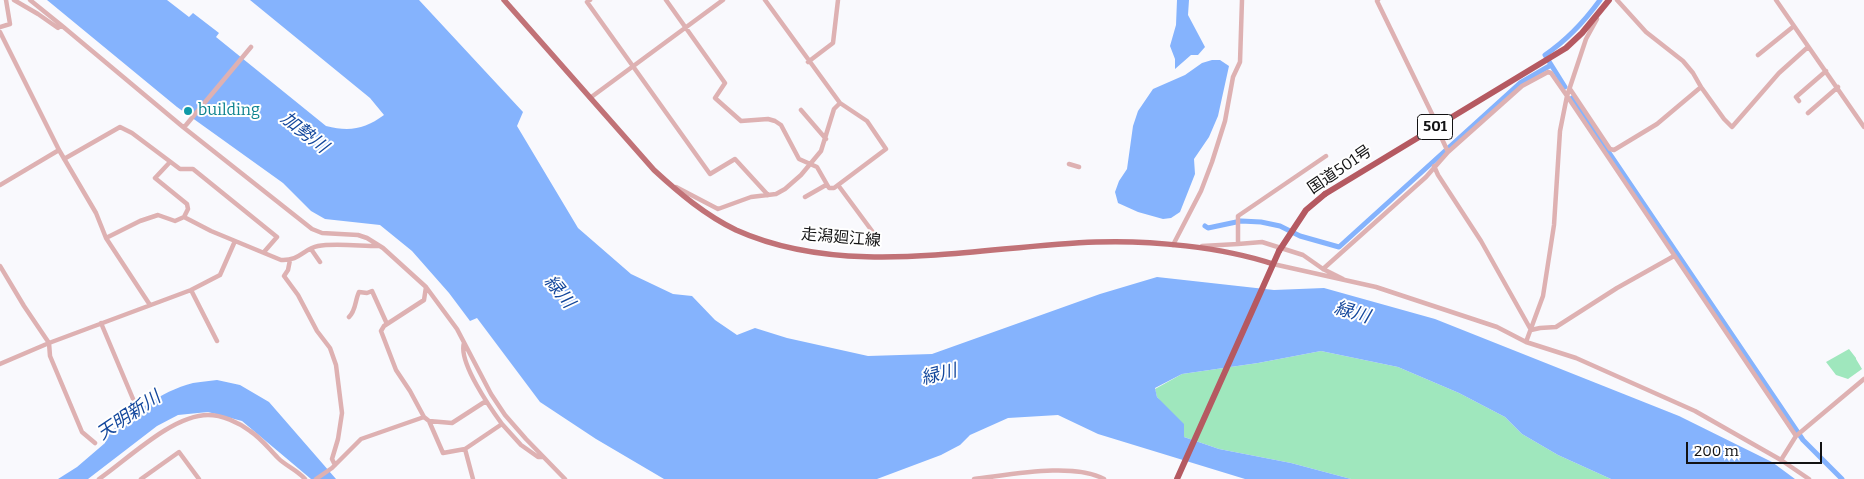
<!DOCTYPE html>
<html>
<head>
<meta charset="utf-8">
<style>
  body { margin:0 }
  #map { position:relative; width:1864px; height:479px; overflow:hidden; background:#f9f9fd; font-family:Bitter,serif }
  canvas { display:block }
  .scale { position:absolute; left:1686px; top:442px; width:136px; height:22px; box-sizing:border-box; border:2px solid #121213; border-top:0; padding-left:6px; font-size:15px; line-height:18px; white-space:nowrap; color:#121213; -webkit-text-stroke:4px #fff; paint-order:stroke }
</style>
</head>
<body>
<div id="map">
<canvas width="1864" height="479"></canvas>
<div class="scale">200 m</div>
</div>
<script>
const ctx = document.querySelector('canvas').getContext('2d');
ctx.lineJoin = 'round';
function fill(path, color) {
  ctx.fillStyle = color;
  ctx.fill(path, 'evenodd');
}
function trace(path, color, width, dash) {
  ctx.strokeStyle = color;
  ctx.lineWidth = width;
  ctx.lineCap = dash ? 'butt' : 'round';
  ctx.setLineDash(dash || []);
  ctx.stroke(path);
}
function drawText(font, color, halo, rows, align = 'center') {
  ctx.font = font + ' Bitter,"Noto Sans JP",serif';
  ctx.lineWidth = 4;
  ctx.setLineDash([]);
  ctx.textBaseline = 'middle';
  ctx.strokeStyle = halo;
  ctx.fillStyle = color;
  for (const [text, x, y, turn = 0] of rows) {
    ctx.save();
    ctx.translate(x, y);
    ctx.rotate((+turn || 0) * Math.PI / 180);
    ctx.textAlign = isNaN(turn) ? turn : align;
    if (halo) ctx.strokeText(text, 0, 0);
    ctx.fillText(text, 0, 0);
    ctx.restore();
  }
}
fill(new Path2D(`
  M1849,349L1856,358V359L1862,369L1848,379L1836,375L1826,362Z
  M1321,351L1398,367L1459,393L1505,417L1522,434L1558,455L1611,479H1351L1291,463L1219,449L1184,437L1165,407L1157,397L1155,389L1182,374L1258,363Z`), '#9fe7bd');
fill(new Path2D(`
  M47,0H167L189,17L193,13L219,33L216,37L326,126C350,132 365,129 384,115L370,98L250,0H419L523,112L517,126L578,228L631,274L673,294L692,296L715,320L737,335L755,328L787,338L868,356L932,354L1100,294L1157,277L1274,290L1324,288L1435,319L1679,416L1772,462L1795,479H1611L1558,455L1522,434L1505,417L1459,393L1398,367L1321,351L1258,363L1182,374L1155,388L1157,397L1184,424V437L1219,449L1291,463L1351,479H1245L1098,434L1058,415L1008,418L970,435L960,445L941,455L877,479H664L596,439L540,402L477,318L470,321L449,293L412,251L380,225L325,219L311,211L283,183L177,107Z
  M1177,0H1189L1188,15L1205,47L1198,55H1191L1175,69V59L1170,46L1176,25Z
  M1212,60H1220L1229,66L1218,116L1209,137L1194,159L1195,174L1180,212L1171,218L1163,219L1138,212L1118,203L1115,192L1119,181L1127,169L1133,126L1138,111L1153,89L1185,75L1202,63Z
  M217,380L240,385L269,402L336,479H311L242,421L208,412L178,415L157,426L88,479H58L77,467L105,443V436C131,416 160,391 193,383C200,382 209,381 217,380Z`), '#85b3fd');
trace(new Path2D(`
  M1565,87L1545,55C1567,40 1584,22 1600,0
  M1572,98L1803,440L1842,479
  M1205,226L1208,228L1241,221L1261,222L1280,226L1300,236L1339,247L1520,83L1551,65`), '#85b3fd', 5);
trace(new Path2D(`
  M14,0L38,14L58,28L61,25L183,127L186,125L251,47
  M30,0L61,25
  M590,0L587,2L710,174L735,159L768,195
  M666,0L725,83L715,98L741,121L768,119L775,121L781,125L799,159L817,167L829,188H834L886,149L867,121L840,103L765,0
  M1378,0L1377,1L1434,118L1436,126L1448,152
  M1617,0L1646,32L1683,61L1693,73L1701,87L1724,119L1732,127L1779,73L1808,47
  M1776,0L1864,127
  M0,27L10,24L6,0
  M0,32L59,150L96,213L106,238L150,305
  M1758,55L1794,26
  M808,62L833,43L838,0
  M1570,89L1610,149L1614,150L1657,124L1701,87
  M590,98L723,0
  M1799,101L1796,97L1826,71
  M801,110L826,139
  M1808,113L1838,87
  M183,127L312,229L322,233L358,235L367,238L383,248L426,287L457,329L491,394L505,415L526,439L565,479
  M1326,156L1238,216V244L1262,242L1303,255L1323,269L1343,279
  M64,159L120,127L132,133L180,169H193L277,237L264,252
  M170,162L155,178L187,204L188,209L184,217
  M1069,164L1079,167
  M1434,166L1438,175L1481,241L1531,330
  M0,185L59,150
  M838,185L875,235
  M676,187L718,209L751,197L776,194L785,189L801,175L821,151L834,109L840,103
  M805,197L826,185
  M106,238L140,221L158,215L175,221L184,217L211,231L281,260C300,261 303,249 318,246C333,243 361,246 378,246
  M1173,245L1201,191L1212,162L1225,121L1233,77L1240,62L1242,0
  M1202,246L1238,244
  M311,249L320,262
  M290,260L288,270L284,276L298,295L317,331L330,348L336,365L342,413L338,439L332,459L335,465
  M1273,264L1376,287L1497,327L1526,342L1576,358L1695,411L1781,460L1809,479
  M0,266L24,306L49,343L50,356L82,432L95,443
  M1323,269L1426,177L1448,152L1522,86L1548,72L1551,73L1567,96L1796,436
  M426,287L424,300L384,326L381,331L396,370L410,391L424,417L429,421L443,453L465,449L502,424L521,445L538,457H543
  M191,290L217,341
  M349,317C356,311 355,300 359,292L367,293L372,291L387,324
  M101,323L136,406
  M1531,330L1540,328L1556,327L1617,288L1674,256
  M1526,342L1543,296L1554,225L1560,131L1567,96L1586,39L1597,19
  M464,343C458,362 491,409 502,424
  M0,364L49,343L191,290L220,275L235,241
  M429,421L452,423L486,401
  M465,449L473,479
  M1781,460L1796,436L1864,379
  M99,479C127,460 172,415 208,415C222,415 238,422 250,431C261,438 269,449 278,458C286,466 297,470 305,479
  M141,479L179,452L199,479
  M316,479L332,468L361,439L424,417
  M974,479C1009,475 1073,462 1104,479`), '#deb1b2', 4.5);
trace(new Path2D(`
  M504,0L654,170C679,193 705,215 736,230C847,280 980,246 1096,242C1150,240 1222,247 1273,264`), '#c17277', 5.5);
trace(new Path2D(`
  M1325,194L1566,48L1582,33L1609,0
  M1177,479L1279,251`), '#b55961', 6);
trace(new Path2D(`
  M1279,251L1306,210L1325,194`), '#b55961', 6);
for (const [x, y, r, color] of [
  [188,111,5,"#0f9aa8"]
]) {
  const dot = new Path2D();
  dot.arc(x, y, r, 0, 2 * Math.PI);
  ctx.fillStyle = color;
  ctx.fill(dot);
  trace(dot, '#fff', 2);
}
for (const [x, y, w] of [
  [1435,127,35]
]) {
  const box = new Path2D();
  box.roundRect(x - w / 2, y - 12.5, w, 25, 4);
  ctx.fillStyle = '#fff';
  ctx.fill(box);
  trace(box, '#121213', 1);
}
drawText('bold 15px', '#121213', null, [
  ["501",1435,127]
]);
drawText('16px', '#0d838f', '#fff', [
  ["building",198,111]
], 'left');
drawText('16px', '#121213', '#fff', [
  ["国道501号",1340,170,-34],
  ["走潟廻江線",841,238,5]
]);
drawText('italic 18px', '#13479c', '#fff', [
  ["加勢川",304,133,38],
  ["緑川",559,292,51],
  ["緑川",1352,313,16],
  ["緑川",939,375,-14],
  ["天明新川",129,416,-34]
]);
</script>
</body>
</html>
